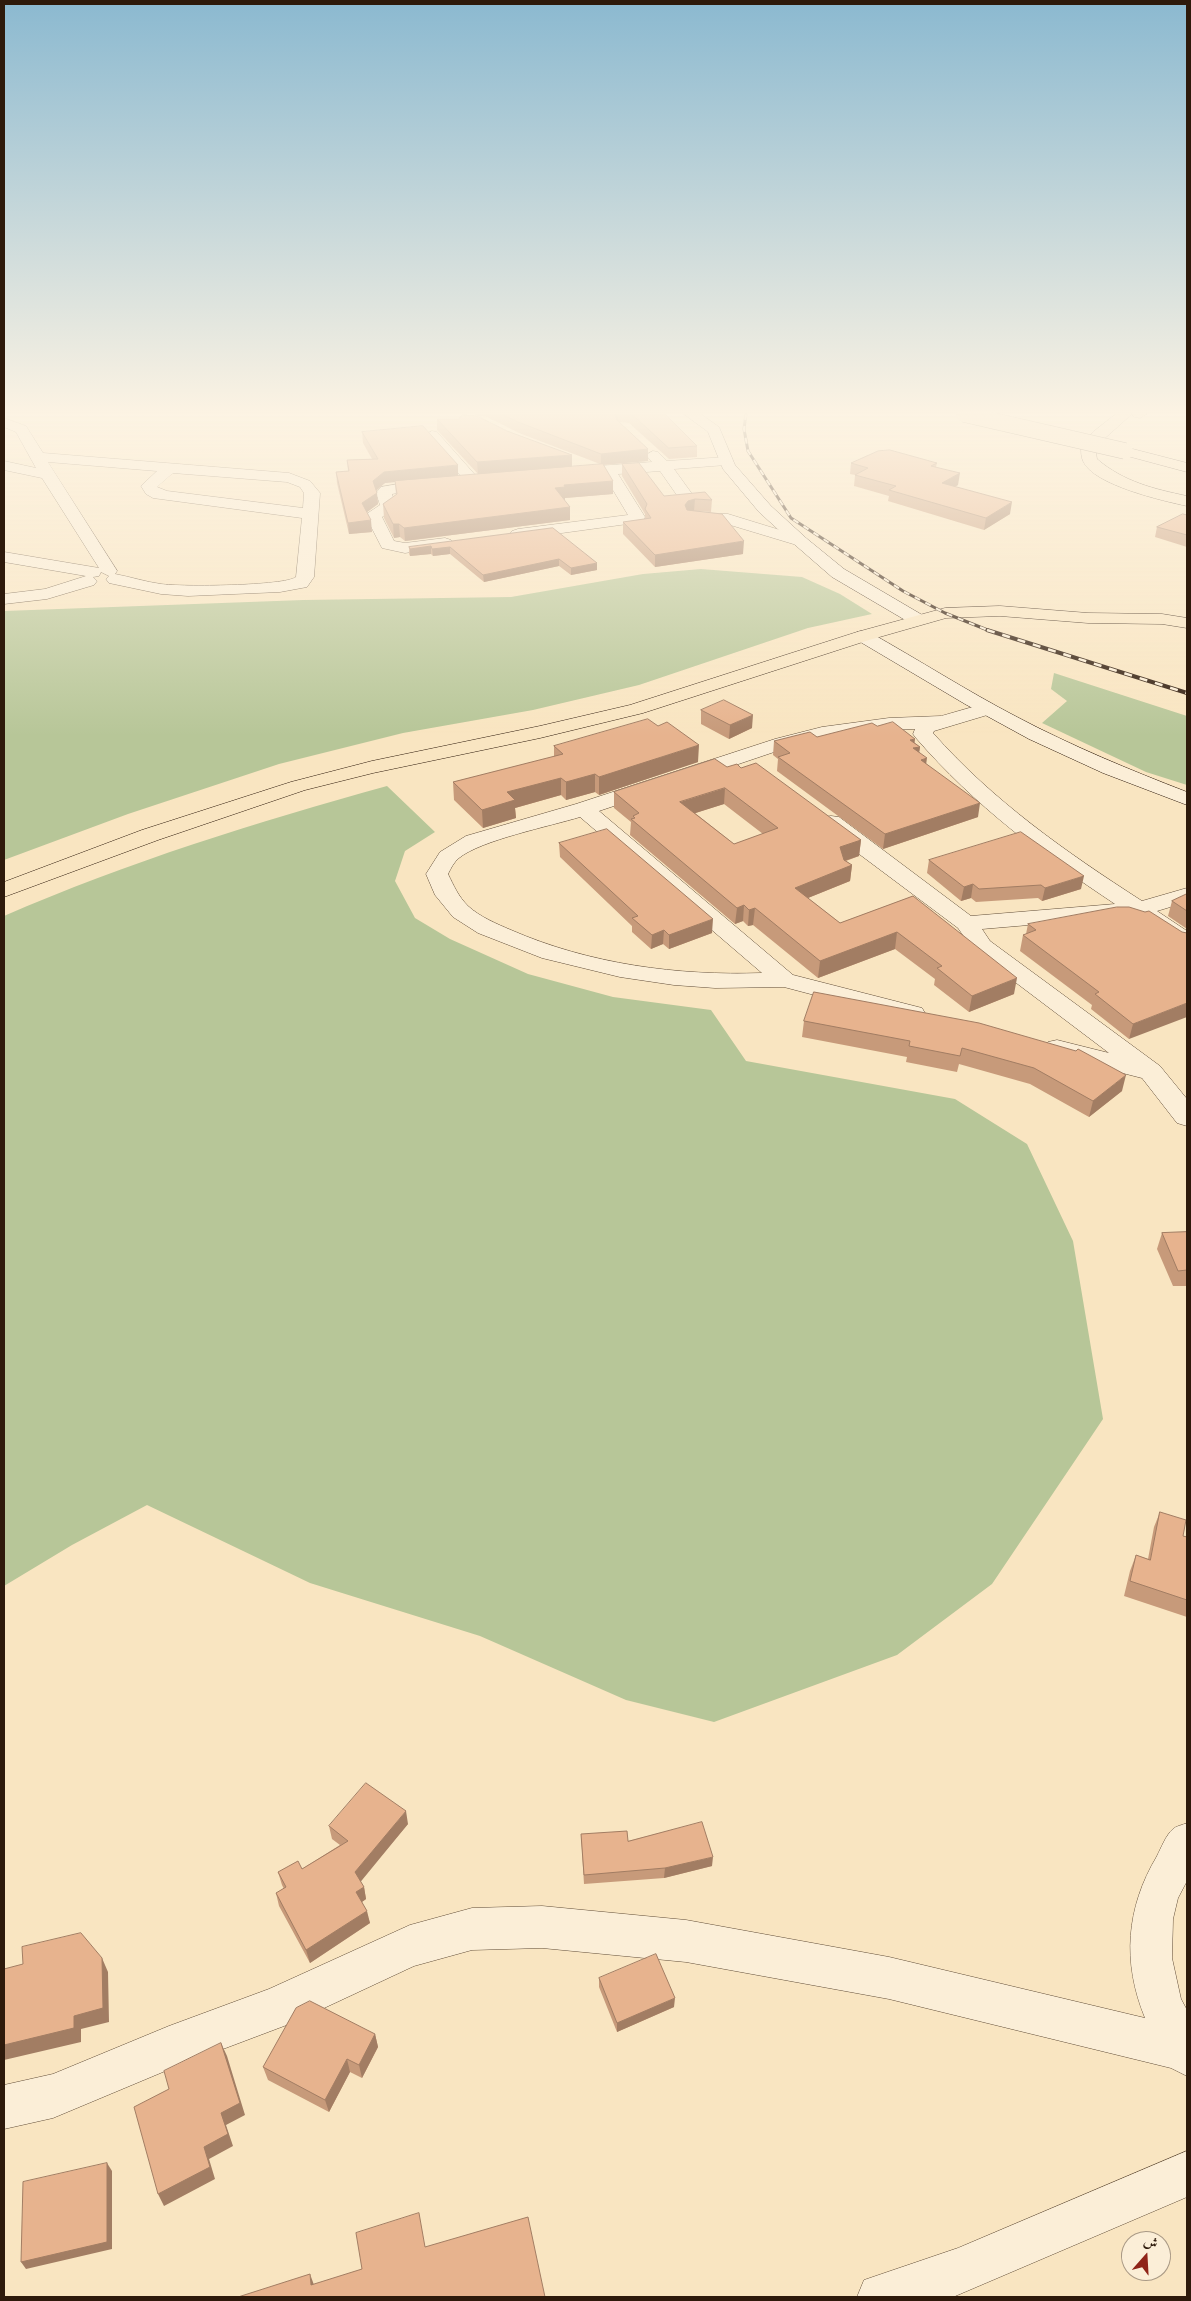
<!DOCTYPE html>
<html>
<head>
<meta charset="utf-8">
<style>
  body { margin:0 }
  #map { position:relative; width:1191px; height:2301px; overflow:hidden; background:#f9e5c1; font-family:"IM FELL Great Primer",Amiri,serif }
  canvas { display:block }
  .frame { position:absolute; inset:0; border:5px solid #2e1a0b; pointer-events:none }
  .north { position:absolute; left:1121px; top:2231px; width:50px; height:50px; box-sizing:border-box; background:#fbeed7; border:1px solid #a99985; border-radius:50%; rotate:19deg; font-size:14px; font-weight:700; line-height:20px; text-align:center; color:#2e1a0b }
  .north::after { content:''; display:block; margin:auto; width:18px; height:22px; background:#8f2418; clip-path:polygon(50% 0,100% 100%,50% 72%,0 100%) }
</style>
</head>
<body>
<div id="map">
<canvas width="1191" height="2301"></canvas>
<div class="frame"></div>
<div class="north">ش</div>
</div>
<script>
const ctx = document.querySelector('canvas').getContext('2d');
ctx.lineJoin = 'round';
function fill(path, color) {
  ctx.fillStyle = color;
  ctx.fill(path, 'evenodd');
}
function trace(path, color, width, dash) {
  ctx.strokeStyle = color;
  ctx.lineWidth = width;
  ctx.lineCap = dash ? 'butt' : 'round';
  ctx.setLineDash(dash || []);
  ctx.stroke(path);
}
fill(new Path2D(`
  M701,569L802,577L840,594L872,614L808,628L639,685L533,710L403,733L279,764L128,814L4,860V611L303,600L511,597L643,574Z
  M1054,673L1187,716V785L1146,772L1042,723L1067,701L1051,689Z
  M387,786L435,832L405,851L395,881L415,918L450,939L528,974L613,997L711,1010L746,1061L955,1099L1027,1144L1073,1241L1103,1419L992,1584L897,1655L714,1722L626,1700L480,1636L310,1583L147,1505L72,1545L4,1586V916C128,862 257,822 387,786Z`), '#b7c698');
const street = new Path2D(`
  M4,418L26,426L43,453L289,473L310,481L320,493L314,577L307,587L280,592L188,596L161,594L109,583L106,579L109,576L101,572L99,576L93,577L97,581L94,585L47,599L4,604V594L45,589L86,576L4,562V552L99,568L42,478L4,470V461L36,468L16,432L4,427ZM48,462L157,471L141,486L146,494L153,498L302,518L296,577C285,586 181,587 161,584C146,582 131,577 115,574L117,571ZM173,473L287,482L300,487L304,493L303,508L167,491L157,487Z
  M432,431L437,432L477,477L480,480L477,483H467L427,438L425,435Z
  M653,451L658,452L667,461L726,457L733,461L726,465L674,469L695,498L693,501H681L660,471L618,474L645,517L642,522L518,539L512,537L510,534L512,531L518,529L628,515L604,475L570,478L565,476L562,473L565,470L570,468L652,462L646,455Z
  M433,478L438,480L441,483L438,486L392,494L396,507L382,517L394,541L405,543L445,538L451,540L453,543L451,546L405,553L382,548L365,515L380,505L376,493L381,487Z
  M694,513L728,514L806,538L808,541L806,544L800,546L727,524L688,521L686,518L688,515Z
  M987,703L994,705L997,709L994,713L934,731L933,733C993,801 1066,852 1142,901L1187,888V902L1157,911L1187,931V948L1179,946L1134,916L982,929L990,941L1160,1066L1187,1099V1126L1177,1123L1142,1078L1048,1054L1044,1048L1048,1042L1057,1040L1109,1053L974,951L958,928L823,827L820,822L823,817L831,816L839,817L971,916L1115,904C1041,855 975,806 916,738L913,734L915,729L889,730L822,739L789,747L599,811L793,975L922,1008L925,1013L922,1018L913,1021L784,987L715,988L674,985L620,977L542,958L478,933L453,917L435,895L426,874L440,852L466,836L576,804L775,739L822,727L889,718L941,716ZM580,817L762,973C678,976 589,964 511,930C497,924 480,917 468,906C458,896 454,886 448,874C451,868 454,862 459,858C481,840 551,826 580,817Z
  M1187,1823V1881L1178,1898L1173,1919L1172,1958L1181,1999L1187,2010V2076L1171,2068L889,1999L686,1962L542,1948L472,1950L414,1966L292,2023L170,2069L53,2118L4,2129V2085L53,2074L169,2026L269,1989L410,1925L472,1908L542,1906L686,1920L889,1957L1145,2018C1122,1962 1126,1908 1157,1856C1161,1848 1166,1835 1173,1829C1176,1826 1183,1825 1187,1823Z
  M1187,2151V2197L953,2297H857L864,2280L958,2248Z`);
const secondary = new Path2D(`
  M684,414H701L719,427L735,465L771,506L806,538L844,569L924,616L927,620L924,624H912L832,577L794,544L759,512L723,469L708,432Z
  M863,631L869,632C919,660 967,691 1017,717C1072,746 1130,770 1187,792V805L1103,773L1029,739L965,704L857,640L854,636L857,632Z`);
const primary = new Path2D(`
  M1116,414H1132L1095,447L1097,459C1124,482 1154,489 1187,496V506C1164,501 1093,485 1083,461C1081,457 1081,451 1081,446L1093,432Z
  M1000,606L1088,613L1162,614L1187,618V628L1162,624L1088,623L1000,616L946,618L869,640L643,713L540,738L373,773L305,790L158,840L4,897V882L142,830L291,782L372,761L540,726L630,705L857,632L945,608Z`);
const highway = new Path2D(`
  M1132,414H1147L1140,418L1134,417Z
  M1125,447L1187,463V472L1120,454L1118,451Z`);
trace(street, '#614d38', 1);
trace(secondary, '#2e1a0b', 1);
trace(primary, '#2e1a0b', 1);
trace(highway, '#2e1a0b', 1);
fill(street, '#fbeed7');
fill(secondary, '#fbeed7');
fill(primary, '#f9e5c1');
fill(highway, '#f9e5c1');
const railFar1 = new Path2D(`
  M746,414L744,429L748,451L791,518L903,591L945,613L990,631`);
const rail = new Path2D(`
  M987,630L1187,693`);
trace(railFar1, '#2e1a0b', 3);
trace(rail, '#2e1a0b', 4);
trace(railFar1, '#fbeed7', 2, [6]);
trace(rail, '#fbeed7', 2.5, [8]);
const highwayBridge = new Path2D(`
  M964,414L1125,451`);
trace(highwayBridge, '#2e1a0b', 17, []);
trace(highwayBridge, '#f9e5c1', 16);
fill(new Path2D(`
  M475,414H665L697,446V457L669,459L629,423L619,422L648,449V461L603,465L613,481V494L565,498L564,500L570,507V520L405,541L400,537L394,538L384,518L383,504L396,495L395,482L385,483L376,491L378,504L367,512L372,532L349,534L337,483L336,472L348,471L347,460L372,459L363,443L362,432L458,476L478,474L437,430V419L507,431L572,455V467L600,464L519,433L487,417L477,416Z
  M851,463H937L936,467L958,485L954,487L1010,514L984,530L888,501L889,496L854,486L855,475L850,474Z
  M622,464L664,496L712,500L711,512L698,511L743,554L655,567L623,534V522L645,519V514L622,476Z
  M1187,515V547L1155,537L1157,527Z
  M553,528L597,570L571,575L559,566L484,582L450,554L433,556L431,554L410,556L409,554V547Z
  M701,710L752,728L729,739L701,724Z
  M877,726L915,743L920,747L919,752L926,764L978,817L883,849L777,771L778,759L773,755L774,741L817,737Z
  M554,746L698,762L599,795L595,792L566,800L561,795L515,808L516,818L483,828L454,800L453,782L554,757Z
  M727,767L741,768L861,840L859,856L846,861L852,865L850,881L808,898L840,923L913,896L1014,994L969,1012L934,985L935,979L895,949L818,978L753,925L748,926L743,921L735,924L630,835L631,822L614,808V792ZM724,804L763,834L734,844L695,813Z
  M559,843L712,933L669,949L663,944L651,949L632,932V926L560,857Z
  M929,860L1081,889L1042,901L1038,898L976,902L971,898L961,901L927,873Z
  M1187,894V929L1168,916L1172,901Z
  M1028,924L1182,932L1129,1039L1091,1009L1092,1005L1020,951L1023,935L1026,934Z
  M814,992L1122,1091L1089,1117L1030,1084L959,1064L957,1072L906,1062L907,1057L802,1037L804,1021Z
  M1187,1232V1286H1173L1157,1249L1162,1233Z
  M1160,1512L1183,1536L1187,1537V1617L1124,1596L1130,1571L1136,1555L1148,1559L1154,1527Z
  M408,1824L360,1881L364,1887L366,1899L362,1902L370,1923L310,1963L279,1906L276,1893L284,1889L282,1885L278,1872L302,1869L340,1845L332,1839L329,1826Z
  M581,1834L712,1866L664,1878L584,1884Z
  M599,1978L674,2007L617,2032L599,1987Z
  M375,2034L378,2047L362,2078L350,2072L329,2112L268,2080L263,2067Z`), '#c79a7a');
fill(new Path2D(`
  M615,414H618V422L614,426L615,415Z
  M648,449V461L601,465V454Z
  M572,455V467L478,474L477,462Z
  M458,465V476L385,483L374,492L373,481L384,472Z
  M960,473L958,485L940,495L942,483Z
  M613,481V494L565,498V500L555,501V488L564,485Z
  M377,493L378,504L363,515L362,503Z
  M695,499L694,511L684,517L685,505L688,501Z
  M1012,502L1010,514L984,530L986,518Z
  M570,507V520L405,541L404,528Z
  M371,520L372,532L349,534L348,523Z
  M393,524H399L400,537L394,538Z
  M744,541L743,554L655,567V555Z
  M431,546V554L410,556V549Z
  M450,547V554L433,556L432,549Z
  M559,559V566L484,582L483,575Z
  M597,563V570L571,575V568Z
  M753,715L752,728L729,739L730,725Z
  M915,739L914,748L920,747L918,760L910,740Z
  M699,745L698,762L599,795V777Z
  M927,758L925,772L921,760Z
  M595,774V792L566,800V782Z
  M561,778V795L515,808L516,818L483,828L482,810L507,792Z
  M725,788L724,804L680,818V802Z
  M980,803L978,817L883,849L885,834Z
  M861,840L859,856L838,863L840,847Z
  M852,865L850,881L793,904L795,888Z
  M1084,876L1081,889L1042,901L1045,888Z
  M973,884L971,898L961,901L964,887Z
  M744,905L743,921L735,924L737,908Z
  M755,908L753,925L748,926L749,910Z
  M713,919L712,933L669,949V935Z
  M664,930L663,944L651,949L652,935Z
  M897,932L895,949L818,978L820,961Z
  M1017,978L1014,994L969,1012L972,996Z
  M1187,1003V1017L1129,1039L1133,1024Z
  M1126,1075L1122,1091L1089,1117L1093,1101Z
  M406,1811L408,1824L358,1885L355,1872Z
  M713,1857L712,1866L664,1878L665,1868Z
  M364,1887L366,1899L359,1904L356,1892Z
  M367,1911L370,1923L310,1963L306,1950Z
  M102,1958L108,1972L109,2022L81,2029V2042L4,2060V2045L74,2016Z
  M675,1998L674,2007L617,2032V2023Z
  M375,2034L378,2047L362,2078L359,2065Z
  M221,2043L227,2056L245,2115L226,2125L233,2146L209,2159L215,2179L164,2206L158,2194L204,2147Z
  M347,2059L350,2072L329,2112L325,2100Z
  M107,2163L112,2171V2249L26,2269L21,2262Z
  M310,2274L314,2285H311Z`), '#a27d63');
const building = new Path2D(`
  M502,414H615V415L617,420L648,449L601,454L518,422Z
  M632,414H665L697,446L669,448Z
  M463,415L477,416L507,431L572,455L477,462L437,419H458Z
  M423,426L458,465L384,472L373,481L377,493L362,503L371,520L348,523L336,472L349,471L347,460L378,459L362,432Z
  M890,450L937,463L931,466L960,473L942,483L1012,502L986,518L889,490L896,486L855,475L868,468L851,463L878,451Z
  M639,463L664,496L705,492L712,500L695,499L688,501L685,505L687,510L722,514L744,541L655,555L623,522L651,518L645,509L647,504L622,464Z
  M603,464L613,481L564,485L565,487L555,488L570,507L404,528L399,524H393L383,504L397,494L395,481Z
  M1183,514L1187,515V535L1157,527Z
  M553,528L597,563L571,568L559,559L483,575L450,547L432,549L431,546L410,549L409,547Z
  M724,700L753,715L730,725L701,710Z
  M648,719L658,726L667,722L699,745L599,777L595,774L566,782L561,778L507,792L515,800L482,810L453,782L563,754L554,746Z
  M893,722L915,739L910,740L920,747L913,748L927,758L921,760L980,803L885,834L778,757L790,753L774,741L810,732L817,737L872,723L877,726Z
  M715,759L727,767L737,764L741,768L756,763L861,840L840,847L844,860L852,865L795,888L840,923L913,896L1017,978L972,996L937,968L942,966L897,932L820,961L755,908L749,910L744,905L737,908L631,819L635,818L633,816L639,813L614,792ZM725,788L778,828L734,844L680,802Z
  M607,829L713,919L669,935L664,930L652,935L632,918L638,916L559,843Z
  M1021,832L1084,876L1045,888L1041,885L979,889L973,884L964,887L929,860Z
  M1187,894V911L1172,901Z
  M1117,907H1129L1145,912L1149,911L1182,932L1187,933V1003L1133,1024L1095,994L1099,992L1023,935L1036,930L1028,924Z
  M814,992L979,1023L1076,1051L1078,1049L1126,1075L1093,1101L1034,1068L962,1048L960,1056L909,1046L910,1041L804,1021Z
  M1187,1232V1270L1178,1271L1162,1233Z
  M1160,1512L1186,1520L1183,1536L1187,1537V1600L1130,1581L1136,1555L1150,1560Z
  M366,1783L406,1811L355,1872L364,1887L356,1892L367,1911L306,1950L276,1893L286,1887L278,1872L298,1861L302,1869L348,1841L329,1826Z
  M702,1822L713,1857L665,1868L584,1875L581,1834L627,1831L628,1841Z
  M81,1933L102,1958L103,2008L74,2016V2028L4,2045V1969L23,1964L22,1947Z
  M656,1954L675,1998L617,2023L599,1978Z
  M310,2001L375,2034L359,2065L347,2059L325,2100L263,2067L296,2008Z
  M221,2043L240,2103L221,2113L228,2134L204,2147L210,2167L158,2194L134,2107L169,2089L164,2071Z
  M107,2163V2242L21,2262L23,2182Z
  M419,2213L425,2247L528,2217L545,2297H238L310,2274L311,2285L362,2269L356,2233Z`);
fill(building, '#e7b38e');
trace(building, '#a27d63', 1);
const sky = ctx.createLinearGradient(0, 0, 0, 736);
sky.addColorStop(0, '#8bb9d0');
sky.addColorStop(0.56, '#fcf3e3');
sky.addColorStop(1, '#fcf3e300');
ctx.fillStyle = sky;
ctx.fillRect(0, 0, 1191, 736);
</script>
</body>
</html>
